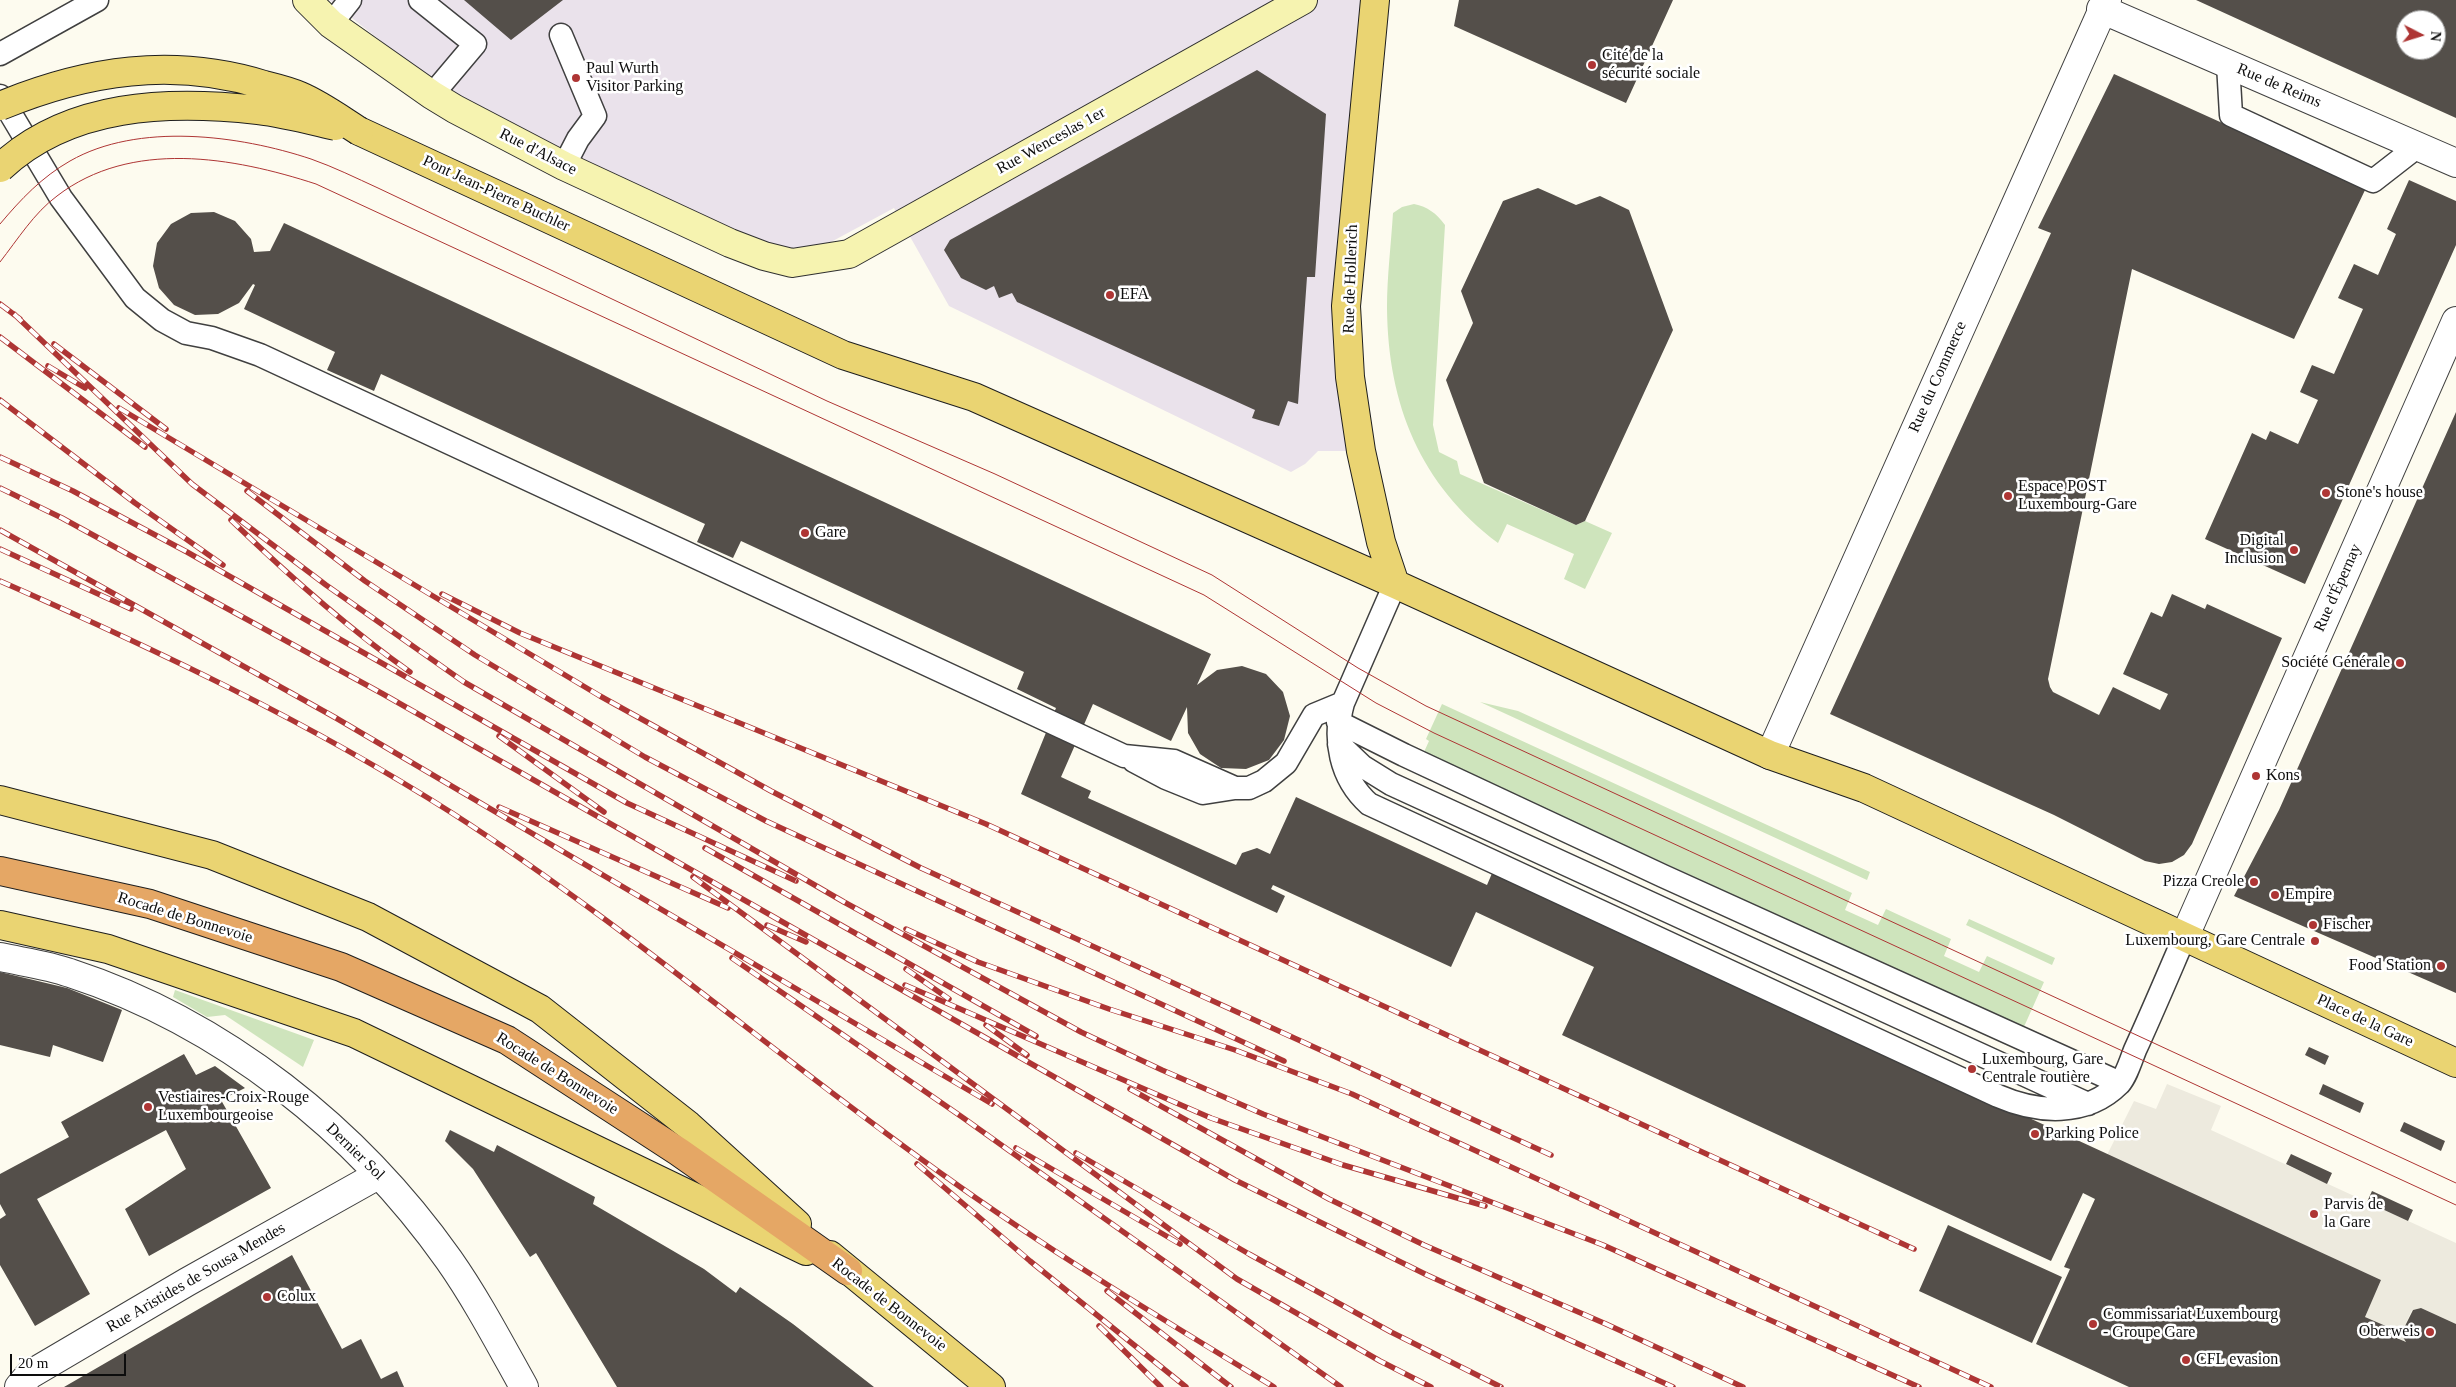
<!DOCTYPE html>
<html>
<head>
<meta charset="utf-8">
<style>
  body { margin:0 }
  #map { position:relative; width:2456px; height:1387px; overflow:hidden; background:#fdfbef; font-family:Georgia,serif }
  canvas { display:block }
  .north { position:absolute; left:2396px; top:10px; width:50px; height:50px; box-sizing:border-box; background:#fff; border:1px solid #9e9e9e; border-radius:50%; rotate:95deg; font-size:14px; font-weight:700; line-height:20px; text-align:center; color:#0d0d0d }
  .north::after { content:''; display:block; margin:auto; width:18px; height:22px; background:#ae3534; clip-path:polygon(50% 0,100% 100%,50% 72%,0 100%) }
  .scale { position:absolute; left:10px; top:1354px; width:116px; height:22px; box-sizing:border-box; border:2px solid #0d0d0d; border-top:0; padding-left:6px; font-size:15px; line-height:18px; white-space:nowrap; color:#0d0d0d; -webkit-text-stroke:4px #fff; paint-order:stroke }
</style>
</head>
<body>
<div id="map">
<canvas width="2456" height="1387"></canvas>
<div class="north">N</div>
<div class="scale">20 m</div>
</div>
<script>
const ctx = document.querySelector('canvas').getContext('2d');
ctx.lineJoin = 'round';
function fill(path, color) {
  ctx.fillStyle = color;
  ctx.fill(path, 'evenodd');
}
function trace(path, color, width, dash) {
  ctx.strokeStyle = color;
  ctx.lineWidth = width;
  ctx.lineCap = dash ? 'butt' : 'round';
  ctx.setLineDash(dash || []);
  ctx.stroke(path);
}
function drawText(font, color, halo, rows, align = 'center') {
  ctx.font = font + ' Georgia,serif';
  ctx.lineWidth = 5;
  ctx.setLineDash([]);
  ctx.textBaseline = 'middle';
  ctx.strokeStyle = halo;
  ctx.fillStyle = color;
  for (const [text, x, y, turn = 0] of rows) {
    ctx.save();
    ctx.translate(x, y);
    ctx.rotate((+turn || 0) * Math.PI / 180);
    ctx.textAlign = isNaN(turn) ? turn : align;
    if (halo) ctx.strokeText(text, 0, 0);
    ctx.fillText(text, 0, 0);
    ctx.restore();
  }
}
fill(new Path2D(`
  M329,0H1375L1354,214L1361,451H1318L1305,464L1291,472L949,306L894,208L792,263L620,183L451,96Z`), '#eae2eb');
fill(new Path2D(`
  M1414,204C1428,207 1436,213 1445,225L1433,425L1439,452L1457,461L1460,474L1576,525L1585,521L1612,533L1585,589L1564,579L1574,554L1507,524L1498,543C1420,484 1388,405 1387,308C1387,277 1391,245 1393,213L1402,207Z
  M1480,702L1518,711L1870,872L1867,880Z
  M1442,704L1852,893L1845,910L1878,925L1886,909L1951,939L1944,956L1979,972L1987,956L2044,982L2023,1029L1424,752L1429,741L1426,739Z
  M1969,919L2055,958L2052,965L1966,925Z
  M175,990L314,1040L303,1067L225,1015L207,1017L173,997Z`), '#cee4bc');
fill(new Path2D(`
  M2167,1084L2221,1106L2211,1130L2456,1243V1324L2421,1308L2412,1310L2401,1334L2406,1342L2392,1336L2395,1330L2365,1317L2381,1280L2107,1155L2134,1101L2156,1109Z`), '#edeade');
fill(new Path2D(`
  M464,0H563L511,40Z
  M1459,0H1673L1626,103L1454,26Z
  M2196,0H2456V118L2323,58ZM2406,20H2436V50H2406Z
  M1257,70L1326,114L1315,277H1307L1298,404L1288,401L1279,426L1252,418L1255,410L1017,302L1012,293L999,298L994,286L986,290L961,278L944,250L950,240Z
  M2114,74L2366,188L2294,339L2132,269L2048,679L2050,687L2053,692L2099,715L2113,687L2160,710L2168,694L2123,674L2151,612L2162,617L2172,594L2205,609L2207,604L2282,638L2192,844L2184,855L2172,862L2159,864L2145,861L2054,815L1830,714L2051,233L2038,228Z
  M2409,180L2456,201V245L2305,584L2205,539L2252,433L2266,440L2270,431L2298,444L2318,400L2300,392L2312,365L2334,374L2363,309L2338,298L2354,264L2378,275L2396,234L2387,229Z
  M1538,188L1576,205L1600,196L1629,210L1673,330L1585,521L1576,525L1484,483L1446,380L1473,323L1461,291L1503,201Z
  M214,212L235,221L251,239L254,252L270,251L284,223L1211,654L1197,685L1217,670L1242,666L1266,674L1283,692L1290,716L1284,740L1269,760L1246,769L1221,768L1200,754L1188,733L1187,707L1171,741L1093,704L1061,777L1091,791L1088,798L1236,865L1242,853L1257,848L1270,854L1296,797L1487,885L1493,871L2381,1280L2365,1317L2395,1330L2392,1336L2406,1342L2401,1334L2413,1310L2421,1308L2456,1324V1387H2129L2036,1344L2070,1269L2064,1267L2095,1199L2083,1193L2051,1261L1562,1035L1594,967L1476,912L1451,967L1273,885L1271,889L1285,896L1277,913L1021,794L1056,708L1017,689L1024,672L741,541L733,558L697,542L705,524L381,374L374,391L327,370L335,352L244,309L255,285L253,284L239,303L218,314L195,315L174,305L159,288L153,266L157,243L171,224L191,213Z
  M2456,412V993L2234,896L2279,810Z
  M0,972L67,988L122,1010L103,1062L53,1045L50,1057L0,1045Z
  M2309,1047L2329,1056L2325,1065L2305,1055Z
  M184,1054L196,1075L215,1066L245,1088L221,1100L271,1188L149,1256L125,1209L186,1169L166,1130L37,1199L90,1294L35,1326L0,1265V1219L6,1215L0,1204V1174L69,1137L61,1122Z
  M2323,1084L2364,1103L2360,1113L2319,1094Z
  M2404,1122L2445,1141L2441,1151L2400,1131Z
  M450,1130L494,1152L497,1145L595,1197L593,1204L704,1269L736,1293L740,1287L793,1324L874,1387H617L536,1253L530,1257L473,1169L445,1141Z
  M2291,1154L2332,1173L2327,1184L2286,1164Z
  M2372,1191L2413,1210L2408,1221L2367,1202Z
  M1948,1225L2062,1277L2032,1343L1919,1291Z
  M292,1255L342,1349L361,1339L381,1379L397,1371L404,1387H64Z`), '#544f4a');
const lane = new Path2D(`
  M420,0L475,44L432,95
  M331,24L350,0
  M561,35L595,116L578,139L564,166
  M0,54L97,0
  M2228,64L2231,115L2373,181L2418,146
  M0,96L61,198L135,298L162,320L186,333L212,338L260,355L1124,756L1174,761L1235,788H1249L1264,781L1286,763L1314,715L1343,703
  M1395,584L1343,703C1333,739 1340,778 1369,804L1998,1096C2037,1113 2086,1117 2119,1084C2126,1077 2131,1060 2135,1050C2152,1013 2168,975 2184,938
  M1338,722L1404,755L1663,876L2120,1083
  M1339,744L1362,766L1391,784L2088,1104
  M1134,761L1166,778L1203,793L1235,788`);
const street = new Path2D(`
  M2101,9L2456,163
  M1770,755L2107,0
  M2184,938L2456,321
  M0,957C23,962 48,965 70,973C223,1023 357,1130 449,1260C477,1300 500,1344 524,1387
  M19,1387L29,1375L187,1282L378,1175`);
const secondary = new Path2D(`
  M307,0L331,24L432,95L455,109L564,166L730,243L764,256L792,263L849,254L1303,0`);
const primary = new Path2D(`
  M1375,0L1346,306L1350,377L1361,451L1381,542L1395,584
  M359,131L843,355L974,397L1395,584L1770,755L1864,788L2456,1063
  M0,800L212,855L368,917L540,1009L688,1125L797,1224
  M0,925L108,949L354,1033L806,1251
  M830,1255L991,1387`);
const highway = new Path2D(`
  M0,871L150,904L341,967L507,1040L679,1152L848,1271`);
trace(lane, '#404040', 25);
trace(street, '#404040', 30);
trace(secondary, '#2f2f2f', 30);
trace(primary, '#1e1e1e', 30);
trace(highway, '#1e1e1e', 30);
trace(lane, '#fff', 22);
trace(street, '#fff', 28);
trace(secondary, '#f6f3b0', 28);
trace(primary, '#ead472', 28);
trace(highway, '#e5a765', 28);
trace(new Path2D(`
  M0,224C21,199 42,177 70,161C138,122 239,135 311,159C334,167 356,178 378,188L827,401L995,474L1212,575L1358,668L1426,706L2456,1183
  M0,262C18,239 34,213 57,196C131,139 233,157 316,184L1204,595L1376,703L1434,733L2456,1205`), '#ae3534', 1);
const rail = new Path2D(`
  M0,304L20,319
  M14,314L192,484L326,585L464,682L844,902L1081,1032L1162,1070L1263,1114L1603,1245L1919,1387
  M0,337L145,447
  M54,344L166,429
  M48,366L85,388
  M0,400L135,503L223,565
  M119,408L600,696L771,791L921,868L1551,1155
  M0,457L73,491L187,552L627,803L796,881
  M0,488L62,518L383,694L1235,1180L1427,1275L1673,1387
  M247,491L365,581L475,655L645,757L766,821L1284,1061
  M231,520C288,575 345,626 410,672
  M0,530L336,718L992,1104
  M0,549L131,609
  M0,581C155,649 309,722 452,813C623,923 777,1057 942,1174C1049,1251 1162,1319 1274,1387
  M442,594L520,633L986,824L1914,1249
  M499,736L604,812
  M499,807L728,908
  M705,848L862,937
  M693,877L1237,1279L1380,1361L1431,1387
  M767,925L806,942
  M906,929L978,962L1109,1009L1235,1050L1352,1094L1991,1387
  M857,934L1036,1036
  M732,958L962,1117L1341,1387
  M906,969L949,999
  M905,985L1211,1118L1343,1165L1485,1206
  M986,1025L1027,1055
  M1130,1089L1329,1199L1424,1245L1606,1324L1743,1387
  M1016,1148L1180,1244
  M1076,1153L1249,1254L1391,1332L1501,1387
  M917,1164L1030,1261L1186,1387
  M1107,1291L1231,1387
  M1099,1326L1161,1387`);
trace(rail, '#ae3534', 5.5);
trace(rail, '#fff', 4, [11]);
const primaryBridge = new Path2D(`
  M0,106C87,70 173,57 264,85C276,88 289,91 300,96C321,105 340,119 359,131
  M0,168C69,103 168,100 258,110C284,113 310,120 336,126`);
trace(primaryBridge, '#1e1e1e', 30, []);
trace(primaryBridge, '#ead472', 28);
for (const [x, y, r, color] of [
  [1592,65,5,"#ae3534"],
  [576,78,5,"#ae3534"],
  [1110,295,5,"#ae3534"],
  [2326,493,5,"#ae3534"],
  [2008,496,5,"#ae3534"],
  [805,533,5,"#ae3534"],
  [2294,550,5,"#ae3534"],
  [2400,663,5,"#ae3534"],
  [2256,776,5,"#ae3534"],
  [2254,882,5,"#ae3534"],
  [2275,895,5,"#ae3534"],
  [2313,925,5,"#ae3534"],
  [2315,941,5,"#ae3534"],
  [2441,966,5,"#ae3534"],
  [1972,1069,5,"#ae3534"],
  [148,1107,5,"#ae3534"],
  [2035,1134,5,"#ae3534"],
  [2314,1214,5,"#ae3534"],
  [267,1297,5,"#ae3534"],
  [2093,1324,5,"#ae3534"],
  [2430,1332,5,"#ae3534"],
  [2186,1360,5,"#ae3534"]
]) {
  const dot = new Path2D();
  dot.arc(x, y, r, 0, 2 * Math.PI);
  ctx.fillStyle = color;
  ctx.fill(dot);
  trace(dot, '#fff', 2);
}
drawText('16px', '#0d0d0d', '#fff', [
  ["Cité de la",1602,56],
  ["sécurité sociale",1602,74],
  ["Paul Wurth",586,69],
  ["Visitor Parking",586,87],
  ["EFA",1120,295],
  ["Espace POST",2018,487],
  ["Luxembourg-Gare",2018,505],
  ["Stone's house",2336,493],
  ["Gare",815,533],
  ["Digital",2284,541,"right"],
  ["Inclusion",2284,559,"right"],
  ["Société Générale",2390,663,"right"],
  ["Kons",2266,776],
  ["Pizza Creole",2244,882,"right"],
  ["Empire",2285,895],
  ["Fischer",2323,925],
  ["Luxembourg, Gare Centrale",2305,941,"right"],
  ["Food Station",2431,966,"right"],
  ["Luxembourg, Gare",1982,1060],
  ["Centrale routière",1982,1078],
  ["Vestiaires-Croix-Rouge",158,1098],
  ["Luxembourgeoise",158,1116],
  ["Parking Police",2045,1134],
  ["Parvis de",2324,1205],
  ["la Gare",2324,1223],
  ["Colux",277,1297],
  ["Commissariat Luxembourg",2103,1315],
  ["- Groupe Gare",2103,1333],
  ["Oberweis",2420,1332,"right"],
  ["CFL evasion",2196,1360]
], 'left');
drawText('16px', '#0d0d0d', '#fff', [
  ["Rue de Reims",2279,86,23],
  ["Rue Wenceslas 1er",1051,141,-29],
  ["Rue d'Alsace",538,152,27],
  ["Pont Jean-Pierre Buchler",496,194,25],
  ["Rue de Hollerich",1351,279,-88],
  ["Rue du Commerce",1938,377,-66],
  ["Rue d'Épernay",2338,588,-66],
  ["Rocade de Bonnevoie",185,918,17],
  ["Place de la Gare",2365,1021,25],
  ["Rocade de Bonnevoie",557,1074,32],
  ["Dernier Sol",355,1152,44],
  ["Rue Aristides de Sousa Mendes",196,1278,-30],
  ["Rocade de Bonnevoie",889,1305,38]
]);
</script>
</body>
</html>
